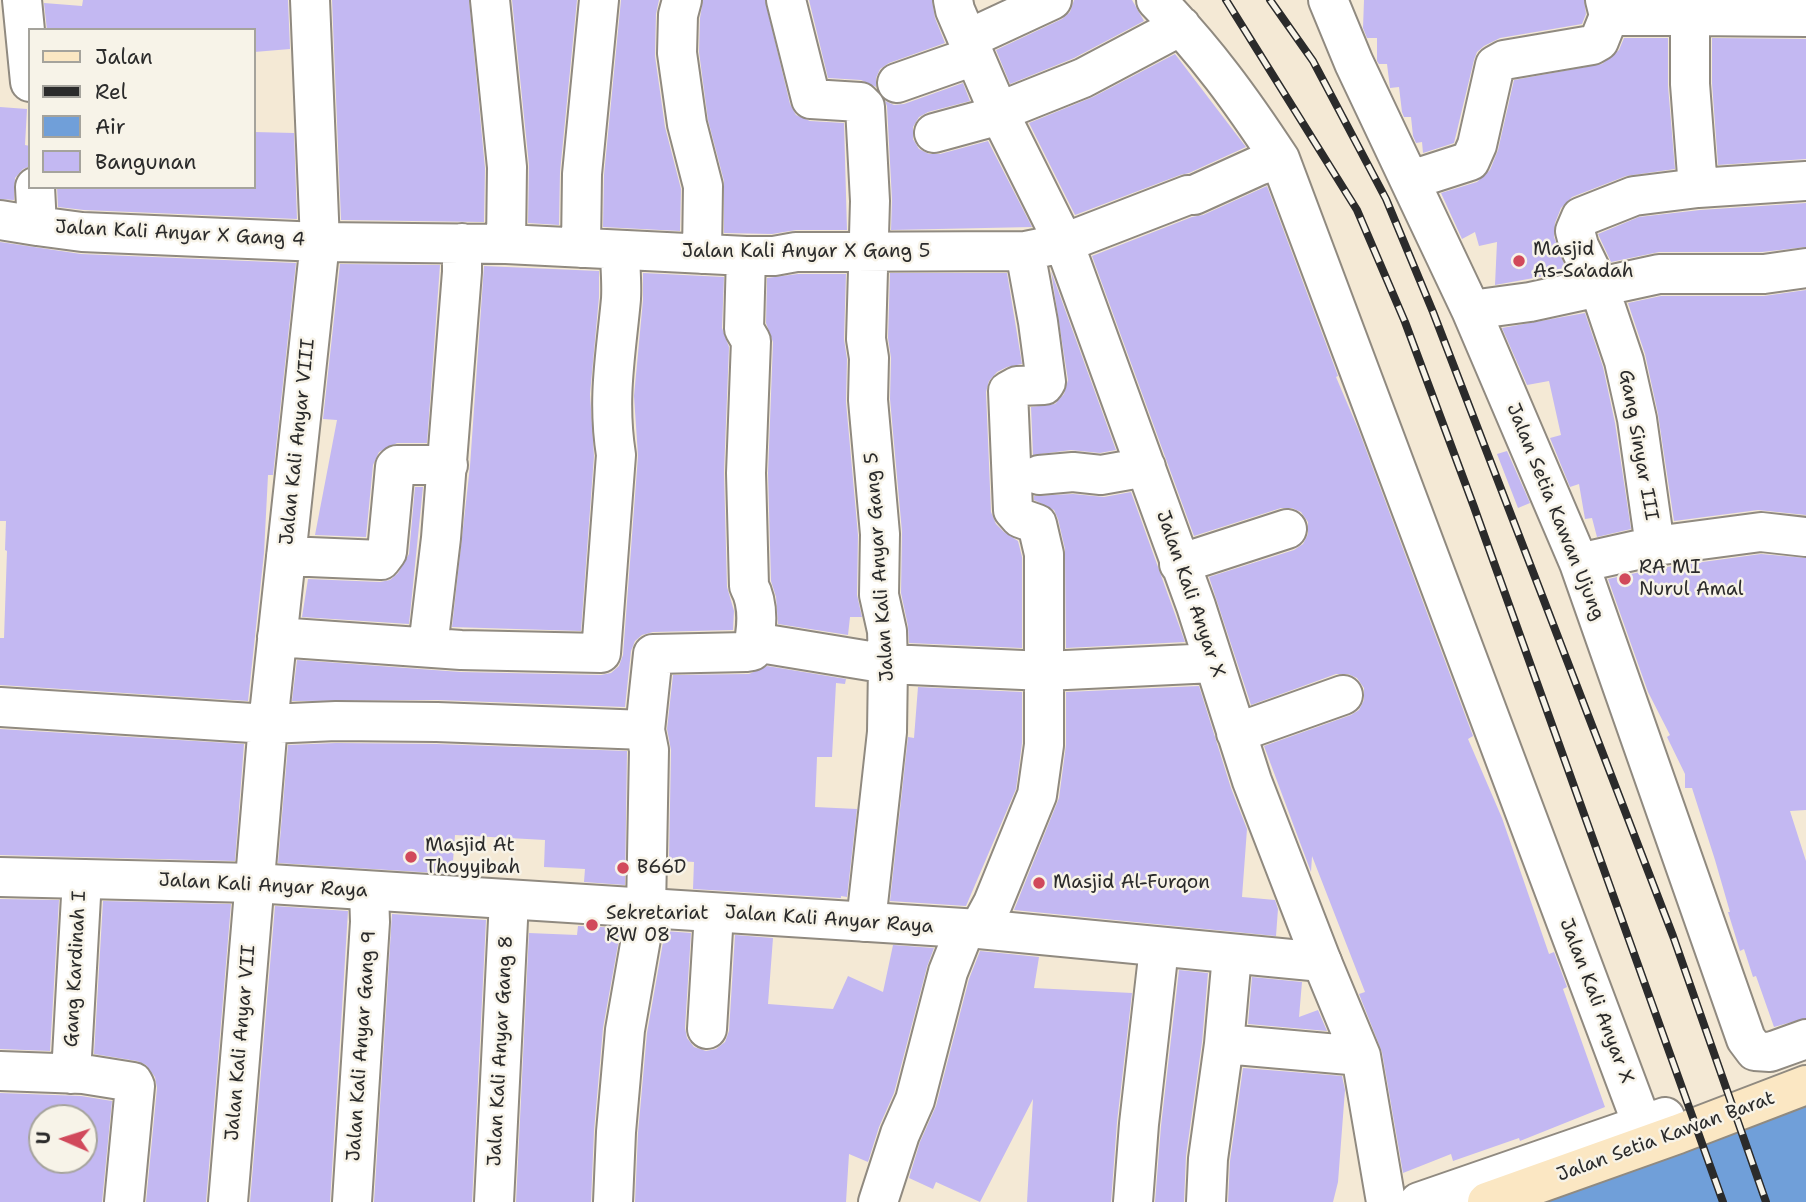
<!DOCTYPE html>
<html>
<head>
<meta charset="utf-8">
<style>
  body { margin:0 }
  #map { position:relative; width:1806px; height:1202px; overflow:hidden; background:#f4e9d5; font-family:"Shantell Sans",sans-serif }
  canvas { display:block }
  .legend { position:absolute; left:28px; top:28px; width:228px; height:161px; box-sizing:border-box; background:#f7f3e8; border:2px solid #a5a39c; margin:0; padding:9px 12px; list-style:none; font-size:21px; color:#2b2b2b }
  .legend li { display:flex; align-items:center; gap:14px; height:35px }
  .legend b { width:35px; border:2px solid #a5a39c }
  .north { position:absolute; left:28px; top:1104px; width:70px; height:70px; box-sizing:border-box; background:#f7f3e8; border:2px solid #a5a39c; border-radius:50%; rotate:273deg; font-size:19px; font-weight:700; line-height:28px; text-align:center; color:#2b2b2b }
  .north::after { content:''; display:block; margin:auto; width:24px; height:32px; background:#d1495b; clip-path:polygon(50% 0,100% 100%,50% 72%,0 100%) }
</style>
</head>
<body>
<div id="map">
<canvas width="1806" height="1202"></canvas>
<ul class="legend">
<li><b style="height:9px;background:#fbe7c3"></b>Jalan</li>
<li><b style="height:9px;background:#2b2b2b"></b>Rel</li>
<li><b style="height:19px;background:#709fd9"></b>Air</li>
<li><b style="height:19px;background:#c3b8f2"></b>Bangunan</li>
</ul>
<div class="north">U</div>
</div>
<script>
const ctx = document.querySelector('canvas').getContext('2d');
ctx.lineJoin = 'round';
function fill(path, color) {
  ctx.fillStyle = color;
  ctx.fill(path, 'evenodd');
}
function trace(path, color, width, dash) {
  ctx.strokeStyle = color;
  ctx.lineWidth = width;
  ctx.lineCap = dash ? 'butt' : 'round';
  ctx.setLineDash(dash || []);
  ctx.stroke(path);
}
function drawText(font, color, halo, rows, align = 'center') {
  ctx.font = font + ' "Shantell Sans",sans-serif';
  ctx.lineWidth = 5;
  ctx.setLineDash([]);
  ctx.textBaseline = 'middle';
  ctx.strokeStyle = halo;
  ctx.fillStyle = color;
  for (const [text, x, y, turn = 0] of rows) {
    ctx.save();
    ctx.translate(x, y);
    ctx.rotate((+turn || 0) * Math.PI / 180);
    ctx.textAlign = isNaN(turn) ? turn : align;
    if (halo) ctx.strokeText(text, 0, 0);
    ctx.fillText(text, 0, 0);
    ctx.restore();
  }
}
fill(new Path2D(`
  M1806,1098V1202H1502Z`), '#709fd9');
fill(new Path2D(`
  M83,0H288L290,49L254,52V30H47L44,3L82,6Z
  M332,0H469L485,168L484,222L341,220Z
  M512,0H577L560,172L559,225L528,223L529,165Z
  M621,0H659L656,14L655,56L665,127L681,189L680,231L603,227L604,175Z
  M703,0H765L790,104L796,115L810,121L844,123L847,230H796L772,234L724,233V181L708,120L699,52L700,18Z
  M809,0H932L935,18L945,43L889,63L880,69L876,78V87L861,80L828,78Z
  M1074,0H1132L1144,21L1074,58L1010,84L996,50L1062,19L1070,12Z
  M1364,0H1584L1586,14L1582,24L1500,38L1484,46L1477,52L1474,60L1454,143L1423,153L1422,142L1416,143L1413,136L1411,117H1404L1402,112L1399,87L1390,88L1387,64H1379L1377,61V38H1367L1363,28Z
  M1624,38H1668V86L1675,169L1626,176L1572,197L1561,208L1555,223L1554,237L1567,272L1495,285L1497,242L1479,246L1475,232L1462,239L1441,193L1477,182L1490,170L1498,150L1514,80L1602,64L1619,50Z
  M1712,38L1806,39V159L1718,165L1712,83Z
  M1175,54L1246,147L1189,173L1180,175L1075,215L1029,123L1093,97Z
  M963,83L970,101L928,112L919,117L913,127V139L919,149L929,154H940L988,141L1032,227L891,230L892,200L887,106L885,101L894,105L904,104Z
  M0,107L27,109L25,145L30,146L28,167L23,169L15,178L14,200L0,199Z
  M254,132L294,133L297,219L84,210L58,207L57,187H254Z
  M1267,186L1338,376L1336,377L1359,431L1473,736L1468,739L1502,818L1549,954L1554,952L1567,987L1563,989L1605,1107L1520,1141L1519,1138L1453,1161L1451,1154L1403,1173L1382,1052L1359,994L1365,992L1312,856L1311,872L1264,746L1351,715L1359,710L1364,700V688L1357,678L1348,674H1336L1251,705L1209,577L1294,550L1303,544L1308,534V522L1301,512L1292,508H1281L1194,536L1092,256L1192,217L1203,215Z
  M1806,203V247L1762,252H1659L1611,262L1598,234L1639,217L1700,210Z
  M0,242L81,254L296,263L273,475H268L264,553L248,701L0,685V638H4L7,551L5,550L6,521H0Z
  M340,264L440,265L427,443H397L379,452L373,465L366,537L315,535L337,420L323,419Z
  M484,266L599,271V297L590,394L594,456L581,631L452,627L470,466Z
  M1051,271L1116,450L1100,453L1071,450L1033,455L1031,407L1055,404L1064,394L1068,380Z
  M643,273L724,277L722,328L729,347L724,472L727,587L734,611L733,630L653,632L642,635L635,641L631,651L625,707L437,700L292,701L297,660L461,672L601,675L611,673L619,666L623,655L638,456L634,396L643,300Z
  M890,273H1007L1022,364L1007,367L997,372L989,381L986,392L991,512L996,524L1004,532L1018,541L1022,557V648L909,643L908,626L901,593L902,532L890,399L891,358L888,338Z
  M798,274H846L844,339L847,359L846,402L858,535L857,595L862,617H850L848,635L778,624L776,597L771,581L768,473L773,342L766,323L767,278Z
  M1806,290V515L1758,510L1674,521L1658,414L1645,354L1628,303L1661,296H1764Z
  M1585,313L1603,367L1615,423L1631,529L1597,537L1592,518L1585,519L1579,484L1570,487L1550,438L1561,435L1549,381L1527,385L1502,328Z
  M1507,451L1530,503L1518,508L1497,454Z
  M415,487H423L409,624L302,617L308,579L380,582L390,580L398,573L409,554Z
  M1131,492L1185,642L1066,648L1065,549L1058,519L1054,510L1034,500V496L1073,494L1104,497Z
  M1761,554L1806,558V810L1790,811L1806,861V1018L1774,1027L1756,976L1753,977L1744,949L1740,951L1728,912H1730L1715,860L1692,788H1685V774L1667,737L1670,735L1648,692L1608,579L1659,568Z
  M767,666L846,679L845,684L836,683L832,757H817L815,807L857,809L847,897L841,896V898L693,889L694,862L669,860L671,750L667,729L673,675L749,674Z
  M1199,686L1231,788L1247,829L1242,897L1275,900L1278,909L1276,936L1014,910L1059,798L1066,745V692Z
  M918,687L1022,692V743L1016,789L966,906L890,901L908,737L914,738Z
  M0,729L244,744L235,861L0,855Z
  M336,743L436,744L627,751L625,885L584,882L585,869L544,867L545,840L455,835L452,874L278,863L288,745Z
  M0,899L59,900L50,1051L0,1049Z
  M103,901L231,904L206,1202H146L157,1088L155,1077L146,1065L137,1061L94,1054Z
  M275,906L348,911L330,1202H250Z
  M392,914L486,920L472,1202H374Z
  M578,926L621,928L603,1028L594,1131L591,1202H516L529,933L577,935Z
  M665,931L691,933L685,1028L687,1038L694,1047L706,1051L716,1049L725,1042L729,1031L735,935L773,938L768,1004L833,1009L848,976L883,992L893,945L934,948L927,967L894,1093L879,1127L868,1162L849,1154L846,1202H635L638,1133L647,1033Z
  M980,951L1039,957L1034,988L1132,993L1117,1122L1111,1202H1027L1033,1099L980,1202L936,1182L933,1189L909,1178L920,1142L936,1106L969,979Z
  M1179,970L1208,973L1202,1042L1186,1156L1184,1202H1155L1161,1126Z
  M1252,977L1302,982L1299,1017L1318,1010L1327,1031L1248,1024Z
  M1243,1068L1342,1076L1345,1090L1338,1182L1333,1202H1228L1230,1161Z
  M0,1093L81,1096L112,1101L102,1202H0ZM42,1118H84V1160H42Z`), '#c3b8f2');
const minor = new Path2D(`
  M22,0L30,82
  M490,0L507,167L506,244
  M682,0L678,15L677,53L687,124L703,186L702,254
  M786,0L811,99L860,102L865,107L870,201L866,339L869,358L868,400L880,534L879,595L887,631L888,664L887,732L866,922
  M953,0L955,10L1000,115L1064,243L1196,606L1252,781L1322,962L1361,1056L1386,1202
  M1156,0C1205,50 1242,101 1280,159L1642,1124
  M1328,0L1354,63L1471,310L1579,563L1746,1039L1755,1051L1770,1052L1806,1039
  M1605,0L1609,16H1690
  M968,39L1052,0
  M897,83L974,56
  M998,112L1083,78L1181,26
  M934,133L1000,115
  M1411,180L1470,161L1477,145L1495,65L1504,60L1592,45L1599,41L1609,16
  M35,187L37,226L82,232L320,242L506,244L746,256H774L796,252L1025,251L1064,243L1188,195H1194L1258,166L1280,159
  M1698,188L1690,84V16L1806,17
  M0,220L37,226
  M581,248L582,174L599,0
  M1471,310L1530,302L1659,274H1764L1806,268
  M1039,475L1073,472L1101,475L1146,467
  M1655,546L1637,419L1624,361L1599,287L1579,246L1575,231L1581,217L1634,196L1698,188L1806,181
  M286,556L381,560L387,552L395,467L397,465H448
  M1579,563L1655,546L1761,532L1806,537
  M1179,564L1287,529
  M277,637L461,650L601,653L616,455C607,398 616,354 621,299C622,282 620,266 620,250
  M754,642L888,664L1045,671L1214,663
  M428,647L441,538L462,272V243
  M0,707L268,724L336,721L437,722L645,730
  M1236,733L1343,695
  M979,929L993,903L1037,795L1044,745V554L1037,524L1020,518L1013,510L1008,391L1017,386L1044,385L1046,382L1038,322L1025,251
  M707,1029L714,913
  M1224,1044L1361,1056
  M0,1071L83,1074L133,1082L135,1086L124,1202
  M71,1074L82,879
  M228,1202L268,724L320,242L310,0
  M352,1202L370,922L369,891
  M494,1202L509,900
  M613,1202L616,1132L625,1030L646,910L649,750L645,730L653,654L746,652L752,651C757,630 759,604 749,586L746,473L751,341L744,329L746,256
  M878,1202L900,1134L915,1100L948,972L965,929
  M1133,1202L1139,1124L1159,948
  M1206,1202L1208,1159L1224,1044L1232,955
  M1419,1202L1665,1117`);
const tertiary = new Path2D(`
  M0,877L254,883L979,929L1322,962`);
const secondary = new Path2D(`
  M1487,1202L1678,1134L1806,1085`);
trace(minor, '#908a80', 42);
trace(tertiary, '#908a80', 42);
trace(secondary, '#908a80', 42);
trace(minor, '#fff', 38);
trace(tertiary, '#fff', 38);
trace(secondary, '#fbe7c3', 38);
const rail = new Path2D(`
  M1226,0L1357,210L1405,322L1474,507L1723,1202
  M1270,0L1313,61L1386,199L1433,312L1673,936L1766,1202`);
trace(rail, '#2b2b2b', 8);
trace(rail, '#f7f3e8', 5, [16]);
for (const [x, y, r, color] of [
  [1519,261,7,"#d1495b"],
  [1625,579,7,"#d1495b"],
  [411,857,7,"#d1495b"],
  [623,868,7,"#d1495b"],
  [1039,883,7,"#d1495b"],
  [592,925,7,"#d1495b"]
]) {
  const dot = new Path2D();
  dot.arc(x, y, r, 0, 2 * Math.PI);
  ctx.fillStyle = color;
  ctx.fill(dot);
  trace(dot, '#f7f3e8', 2.5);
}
drawText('19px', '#2b2b2b', '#f7f3e8', [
  ["Jalan Kali Anyar X Gang 4",180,234,3],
  ["Jalan Kali Anyar X Gang 5",806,252],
  ["Jalan Kali Anyar VIII",298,442,-84],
  ["Gang Sinyar III",1638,445,80],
  ["Jalan Setia Kawan Ujung",1555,512,68],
  ["Jalan Kali Anyar Gang 5",880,567,-94],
  ["Jalan Kali Anyar X",1190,594,71],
  ["Jalan Kali Anyar Raya",263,886,3],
  ["Jalan Kali Anyar Raya",829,920,4],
  ["Gang Kardinah I",76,969,-87],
  ["Jalan Kali Anyar X",1596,1001,69],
  ["Jalan Kali Anyar VII",241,1043,-85],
  ["Jalan Kali Anyar Gang 9",362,1046,-86],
  ["Jalan Kali Anyar Gang 8",501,1051,-87],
  ["Jalan Setia Kawan Barat",1666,1137,-20]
]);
drawText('19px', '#2b2b2b', '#f7f3e8', [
  ["Masjid",1533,250],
  ["As-Sa'adah",1533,272],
  ["RA MI",1639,568],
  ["Nurul Amal",1639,590],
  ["Masjid At",425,846],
  ["Thoyyibah",425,868],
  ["B66D",637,868],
  ["Masjid Al-Furqon",1053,883],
  ["Sekretariat",606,914],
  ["RW 08",606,936]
], 'left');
</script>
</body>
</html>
